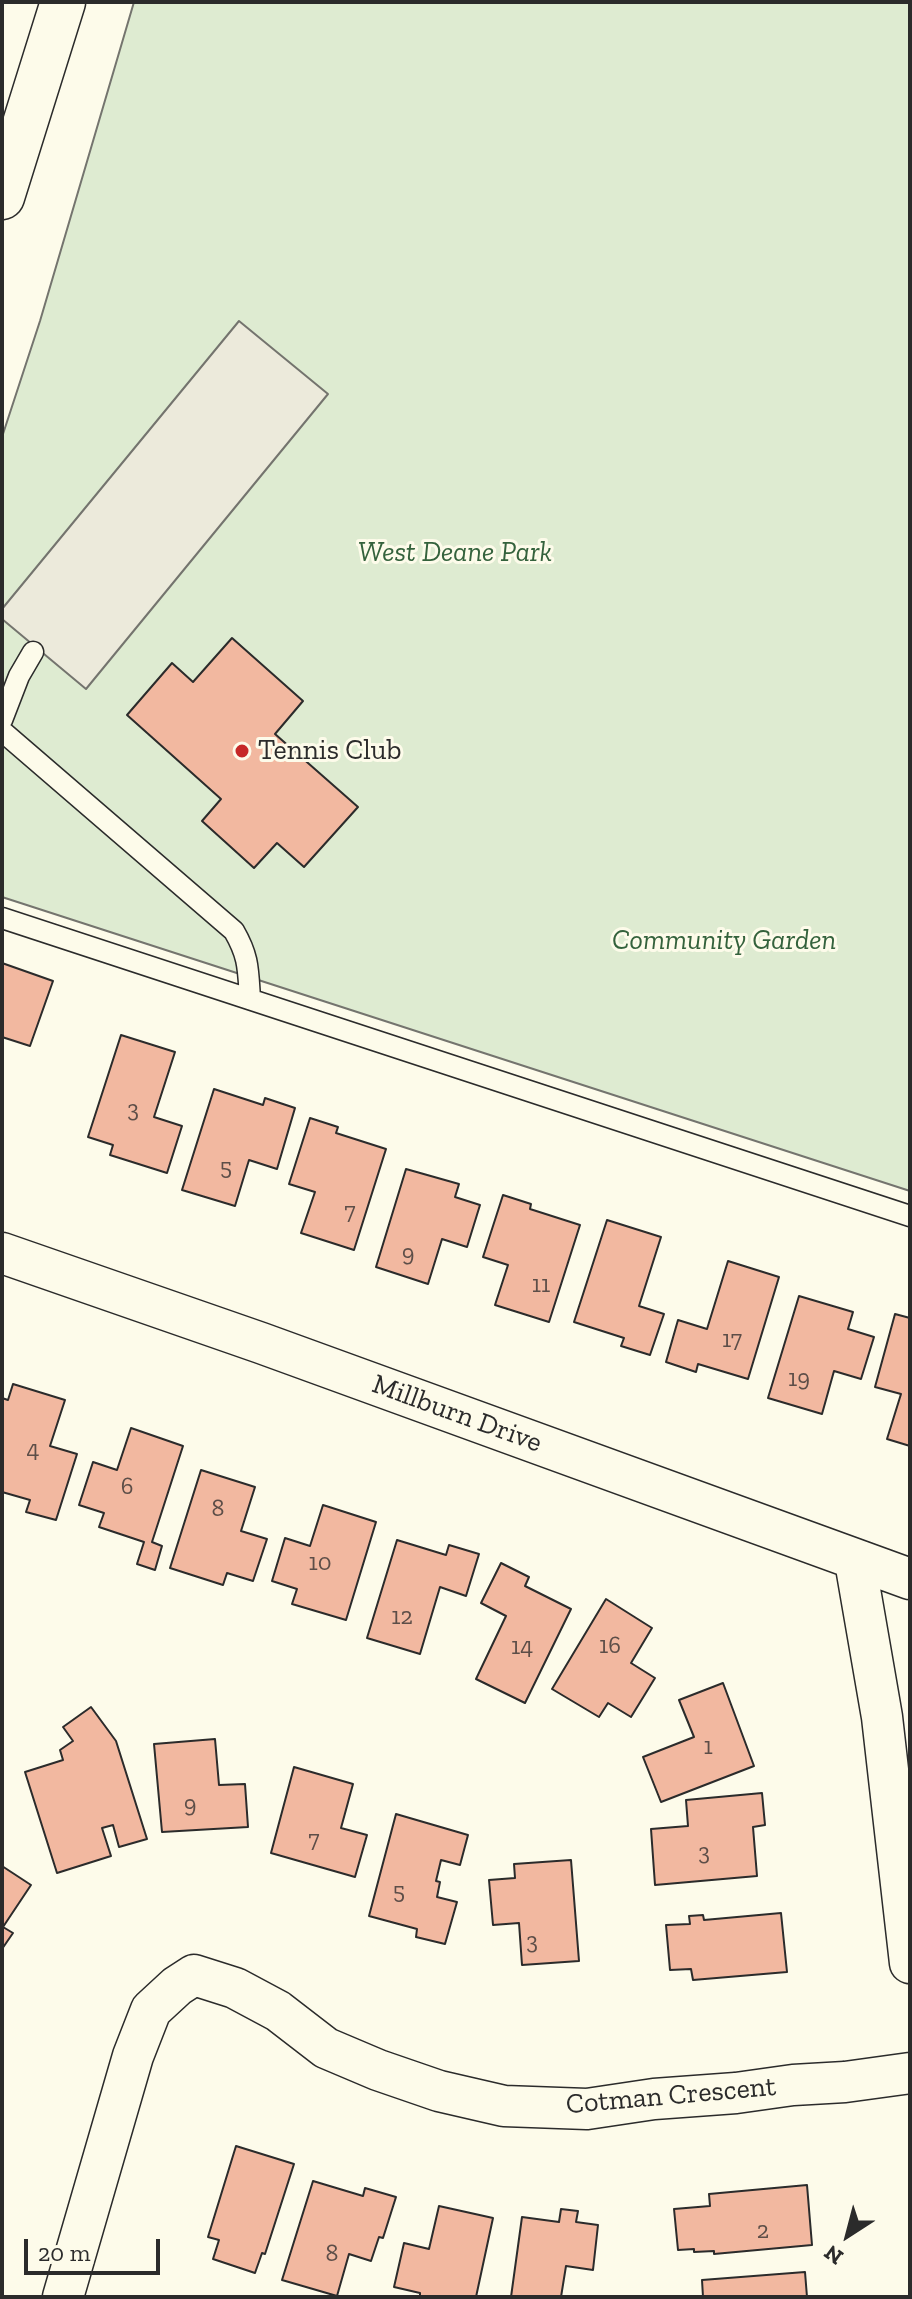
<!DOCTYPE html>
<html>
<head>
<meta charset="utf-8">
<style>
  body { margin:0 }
  #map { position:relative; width:912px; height:2299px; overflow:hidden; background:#fdfbea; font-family:"Zilla Slab",serif }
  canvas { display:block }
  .frame { position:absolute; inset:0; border:4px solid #2b2b2b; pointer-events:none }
  .north { position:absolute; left:808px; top:2195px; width:80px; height:80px; -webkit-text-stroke:6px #fdfbea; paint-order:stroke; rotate:216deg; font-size:22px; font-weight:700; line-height:32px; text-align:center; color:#2b2b2b }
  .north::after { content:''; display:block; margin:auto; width:28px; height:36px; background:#2b2b2b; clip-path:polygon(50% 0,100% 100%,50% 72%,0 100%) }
  .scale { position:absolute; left:24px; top:2239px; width:136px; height:36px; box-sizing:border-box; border:4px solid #2b2b2b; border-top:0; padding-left:10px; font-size:24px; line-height:28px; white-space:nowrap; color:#2b2b2b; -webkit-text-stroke:6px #fdfbea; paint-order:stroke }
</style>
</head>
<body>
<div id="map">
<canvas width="912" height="2299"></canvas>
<div class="frame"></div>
<div class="north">N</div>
<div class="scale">20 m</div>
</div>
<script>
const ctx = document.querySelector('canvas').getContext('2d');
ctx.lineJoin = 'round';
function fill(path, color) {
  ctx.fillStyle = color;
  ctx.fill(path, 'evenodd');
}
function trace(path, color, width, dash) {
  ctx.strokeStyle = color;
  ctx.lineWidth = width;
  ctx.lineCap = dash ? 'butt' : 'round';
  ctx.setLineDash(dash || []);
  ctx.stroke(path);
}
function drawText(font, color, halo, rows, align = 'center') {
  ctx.font = font + ' "Zilla Slab",serif';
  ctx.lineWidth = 6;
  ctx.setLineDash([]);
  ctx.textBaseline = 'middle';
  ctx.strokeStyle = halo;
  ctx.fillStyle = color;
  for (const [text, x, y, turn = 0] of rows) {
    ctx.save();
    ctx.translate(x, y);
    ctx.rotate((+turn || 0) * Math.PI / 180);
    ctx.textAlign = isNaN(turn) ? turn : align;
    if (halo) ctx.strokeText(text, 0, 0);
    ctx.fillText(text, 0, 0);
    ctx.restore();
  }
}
const green = new Path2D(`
  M134,2H910V1191L2,897V437L40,321Z`);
fill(green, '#deebd1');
trace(green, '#74746e', 2);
const parking = new Path2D(`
  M239,321L328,394L86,689L2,619V609Z`);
fill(parking, '#eceadb');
trace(parking, '#74746e', 2);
const building = new Path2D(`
  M232,638L303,701L275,734L358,807L304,867L277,843L254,868L202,821L221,799L127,715L172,663L193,682Z
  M2,963L53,981L30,1046L2,1037Z
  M121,1035L175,1052L154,1117L182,1126L167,1173L110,1155L113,1145L88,1137Z
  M214,1089L263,1105L265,1098L295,1108L277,1169L249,1160L235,1206L182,1190Z
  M310,1118L338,1127L336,1133L386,1149L354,1250L301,1233L315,1192L289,1184Z
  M406,1169L459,1184L455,1197L480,1205L467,1247L442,1239L428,1284L376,1267Z
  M503,1195L531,1204L530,1209L580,1225L549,1322L495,1305L508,1265L483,1257Z
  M607,1220L661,1237L639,1306L664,1314L650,1355L621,1346L624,1338L574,1322Z
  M728,1261L779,1277L748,1379L698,1364L696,1372L666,1362L678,1320L707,1329Z
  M799,1296L853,1312L848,1329L874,1337L861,1379L834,1371L822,1414L768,1398Z
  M895,1314L910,1318V1446L887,1439L901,1394L875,1387Z
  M13,1384L65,1400L50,1446L77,1454L56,1520L26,1512L30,1500L2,1492V1398L8,1400Z
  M131,1428L183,1446L152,1542L162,1546L155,1570L137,1564L144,1542L99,1527L104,1513L79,1505L93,1462L117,1470Z
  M201,1470L255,1487L241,1531L267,1539L253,1581L227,1573L223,1585L170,1568Z
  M323,1505L376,1522L346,1620L292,1604L297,1589L272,1581L285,1538L310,1546Z
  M397,1540L446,1555L449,1545L479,1554L466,1596L440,1587L420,1654L367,1638Z
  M501,1563L529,1577L525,1586L571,1609L525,1703L476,1679L506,1616L481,1603Z
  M606,1599L652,1628L631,1663L655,1678L631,1717L608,1703L599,1717L552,1689Z
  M723,1683L754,1766L661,1802L643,1757L694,1737L679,1700Z
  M91,1707L116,1741L147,1839L119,1847L113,1825L102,1828L111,1856L57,1873L25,1772L63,1760L60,1750L73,1741L63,1727Z
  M215,1739L219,1785L245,1784L248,1827L162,1832L154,1744Z
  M294,1767L353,1784L341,1828L367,1835L355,1877L271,1853Z
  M762,1793L765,1825L753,1827L757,1876L655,1885L651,1829L688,1826L686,1800Z
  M396,1814L468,1835L460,1865L441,1860L436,1881L440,1882L437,1897L457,1902L445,1944L416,1937L417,1929L369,1916Z
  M571,1860L579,1961L522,1965L519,1923L493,1925L489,1880L515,1878L514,1864Z
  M2,1866L31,1885L3,1927L13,1933L2,1949Z
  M781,1913L787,1972L693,1980L691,1969L670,1970L666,1925L690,1924L689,1916L703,1915L704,1920Z
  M236,2146L294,2164L265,2254L262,2253L255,2273L213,2259L219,2240L208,2237Z
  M313,2181L363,2196L365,2188L396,2197L383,2238L379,2237L371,2261L349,2254L337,2296L282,2280Z
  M807,2185L812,2245L714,2254V2251L694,2252V2249L678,2250L674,2209L710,2206L709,2194Z
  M439,2206L493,2218L476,2297H420V2293L394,2287L404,2243L429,2249Z
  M561,2209L578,2211L576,2222L598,2225L593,2270L566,2266L561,2297H511L522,2217L559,2222Z
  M805,2272L807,2297H703L702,2280Z`);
fill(building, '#f2b8a0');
trace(building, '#2b2b2b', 2);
const service = new Path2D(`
  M2,720L19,676L33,652
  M2,731L234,931C249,957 248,969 250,999
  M2,918L910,1216`);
const minor = new Path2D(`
  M2,1253L261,1343L910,1579
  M855,1561L882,1717L910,1963
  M63,2297L133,2056L151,2010L177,1986L194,1975L235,1988L278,2011L326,2048L378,2070L439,2091L504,2106L587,2109L654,2099L736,2093L793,2085L845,2082L910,2073`);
const secondary = new Path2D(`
  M2,197L63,2`);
trace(service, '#2b2b2b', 23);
trace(minor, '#2b2b2b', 43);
trace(secondary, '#2b2b2b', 47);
trace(service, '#fdfbea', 20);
trace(minor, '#fdfbea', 40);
trace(secondary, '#fdfbea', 44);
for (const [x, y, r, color] of [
  [242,751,8,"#c62828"]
]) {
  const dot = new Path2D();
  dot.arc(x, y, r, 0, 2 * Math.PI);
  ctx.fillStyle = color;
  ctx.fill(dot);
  trace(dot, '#fdfbea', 3);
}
drawText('24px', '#5d4e48', null, [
  ["3",133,1110],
  ["5",226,1168],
  ["7",350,1212],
  ["9",408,1254],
  ["11",541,1285],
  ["17",732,1340],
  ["19",799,1379],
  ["4",33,1450],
  ["6",127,1487],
  ["8",218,1509],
  ["10",320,1563],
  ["12",402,1617],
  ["16",610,1646],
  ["14",522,1647],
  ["1",708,1747],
  ["9",190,1805],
  ["7",314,1840],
  ["3",704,1853],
  ["5",399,1892],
  ["3",532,1942],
  ["2",763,2231],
  ["8",332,2254]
]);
drawText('italic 28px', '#34623c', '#fdfbea', [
  ["West Deane Park",455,553],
  ["Community Garden",724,941]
]);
drawText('28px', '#2b2b2b', '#fdfbea', [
  ["Tennis Club",258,751]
], 'left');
drawText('28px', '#2b2b2b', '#fdfbea', [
  ["Millburn Drive",457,1414,20],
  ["Cotman Crescent",671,2096,-5]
]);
</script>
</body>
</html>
